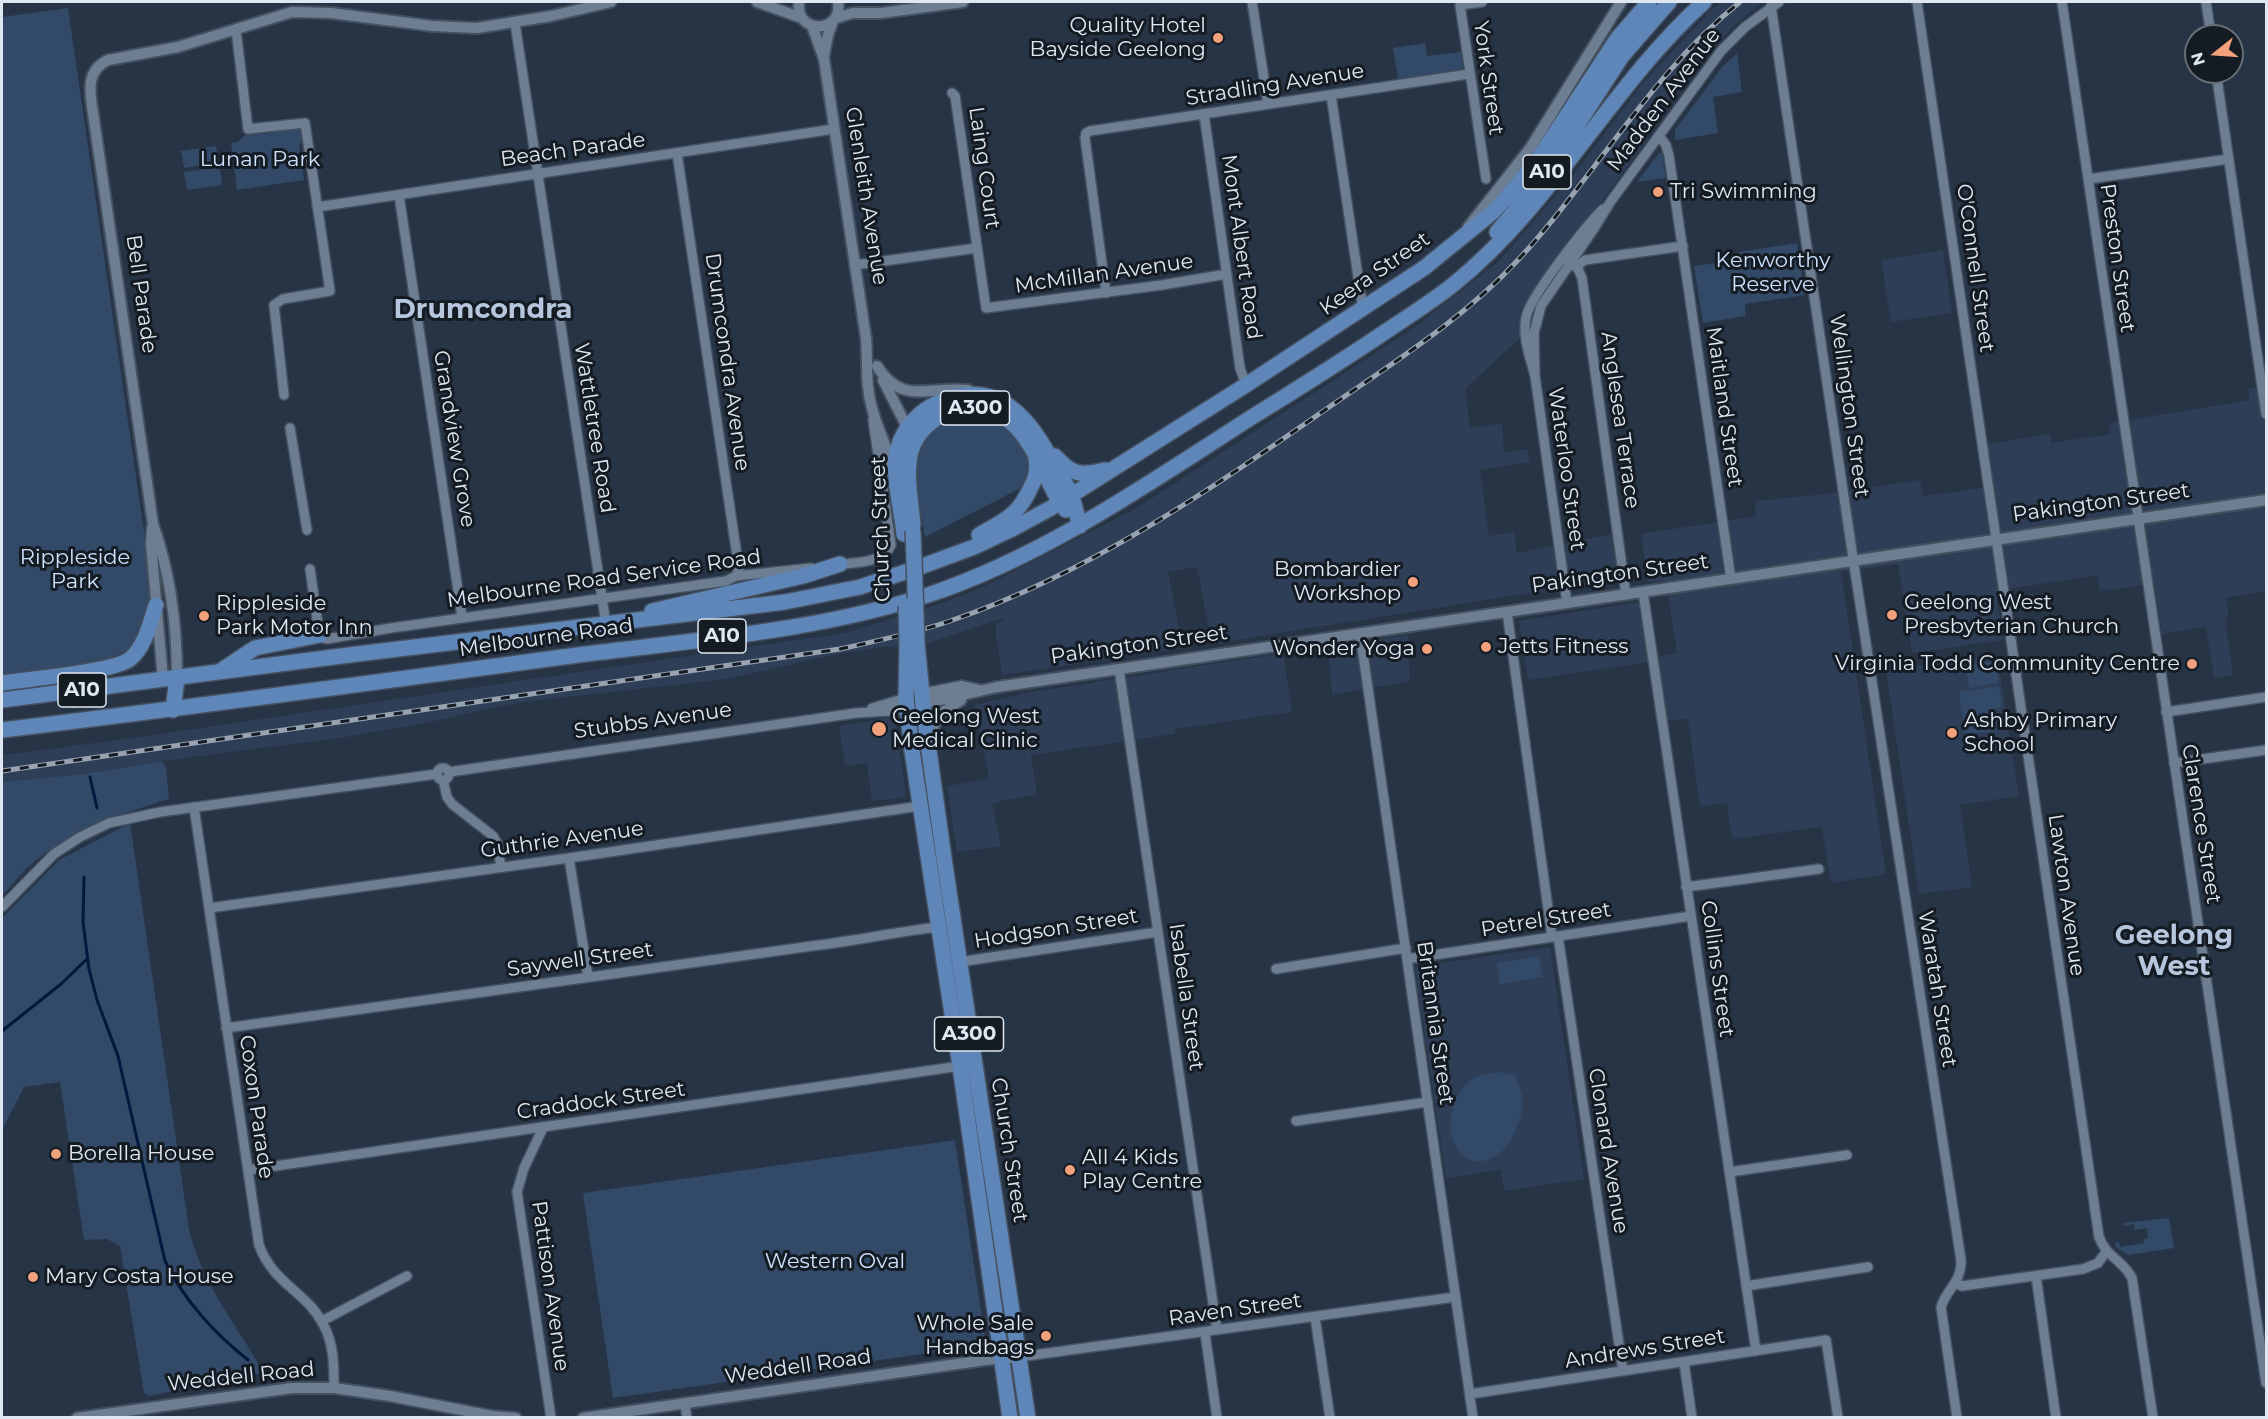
<!DOCTYPE html>
<html>
<head>
<meta charset="utf-8">
<style>
  body { margin:0 }
  #map { position:relative; width:2268px; height:1419px; overflow:hidden; background:#273446; font-family:Montserrat,sans-serif }
  canvas { display:block }
  .frame { position:absolute; inset:0; border:3px solid #dee7f2; pointer-events:none }
  .north { position:absolute; left:2184px; top:24px; width:60px; height:60px; box-sizing:border-box; background:#151b23; border:2px solid #656d76; border-radius:50%; rotate:253deg; font-size:16px; font-weight:700; line-height:24px; text-align:center; color:#dee7f2 }
  .north::after { content:''; display:block; margin:auto; width:21px; height:27px; background:#f1a17c; clip-path:polygon(50% 0,100% 100%,50% 72%,0 100%) }
</style>
</head>
<body>
<div id="map">
<canvas width="2268" height="1419"></canvas>
<div class="frame"></div>
<div class="north">N</div>
</div>
<script>
const ctx = document.querySelector('canvas').getContext('2d');
ctx.lineJoin = 'round';
function fill(path, color) {
  ctx.fillStyle = color;
  ctx.fill(path, 'evenodd');
}
function trace(path, color, width, dash) {
  ctx.strokeStyle = color;
  ctx.lineWidth = width;
  ctx.lineCap = dash ? 'butt' : 'round';
  ctx.setLineDash(dash || []);
  ctx.stroke(path);
}
function drawText(font, color, halo, rows, align = 'center') {
  ctx.font = font + ' Montserrat,sans-serif';
  ctx.lineWidth = 6;
  ctx.setLineDash([]);
  ctx.textBaseline = 'middle';
  ctx.strokeStyle = halo;
  ctx.fillStyle = color;
  for (const [text, x, y, turn = 0] of rows) {
    ctx.save();
    ctx.translate(x, y);
    ctx.rotate((+turn || 0) * Math.PI / 180);
    ctx.textAlign = isNaN(turn) ? turn : align;
    if (halo) ctx.strokeText(text, 0, 0);
    ctx.fillText(text, 0, 0);
    ctx.restore();
  }
}
fill(new Path2D(`
  M1722,2H1763L1737,23L1690,71L1646,134L1648,139L1521,310L1519,322L1521,337L1465,389L1470,428L1502,423L1504,453L1528,449L1530,462L1480,470L1489,536L1514,532L1517,553L1613,534L1619,581L1498,598L1212,644L1197,567L1168,572L1183,648L1002,675L996,635V624L1007,617L923,645L883,647L828,656L727,679L531,701L500,706L426,723L340,738L162,761L84,774L2,782V755L126,739L844,633L919,611L977,590L1135,509L1411,330L1498,262L1570,179L1642,84L1710,11Z
  M1943,250L1952,313L1891,322L1881,260Z
  M2266,386V591L2226,598L2229,616L2225,617L2233,675L2214,678L2206,627L2162,634L2154,584L2100,591L2097,575L1996,591L2003,640L1912,653L1898,564L1841,572L1886,874L1831,883L1822,827L1732,839L1727,803L1700,807L1688,718L1666,721L1656,657L1677,653L1666,581L1648,582L1641,534L1756,516L1755,501L1836,493L1920,480L1923,496L1989,487L1984,445L2050,434L2051,443L2110,434L2109,423L2250,400L2248,388Z
  M1640,602L1649,662L1528,680L1519,621Z
  M1408,635L1410,681L1332,695L1328,647Z
  M1283,653L1292,712L1175,729L1174,734L1031,755L1037,795L1004,800L992,804L1001,846L957,852L947,786L989,779L975,705L1018,695L1019,697V694Z
  M1997,655L2019,796L1960,805L1972,887L1919,894L1886,670Z
  M888,718L896,724L906,797L872,801L867,763L845,766L839,726Z
  M1550,947L1584,1179L1504,1191L1501,1170L1446,1178L1415,967Z`), '#2d3e56');
fill(new Path2D(`
  M68,8L148,559C150,585 153,628 131,647C125,652 117,655 110,658L2,678V17Z
  M1425,43L1427,56L1461,52L1463,69L1398,79L1393,48Z
  M1737,53L1742,92L1713,97L1718,133L1675,140V130L1722,67Z
  M291,127H296L302,131L303,141L299,145L304,180L237,190L231,143L237,142L249,132L257,131L265,134L290,129Z
  M216,146L219,163L184,168L181,151Z
  M1659,153H1662L1666,178L1637,182Z
  M220,167L222,185L187,190L184,172Z
  M1797,243L1805,295L1745,304L1746,316L1703,323L1694,266L1740,260L1739,252Z
  M979,415C1013,428 1016,434 1032,466L1026,487L1017,490L925,537C922,517 916,494 915,473C915,450 932,422 956,417C963,416 971,416 979,415Z
  M1995,661L1999,683L1969,688L1966,665Z
  M1999,686L2002,707L1993,709H1996L2000,730L1965,735L1959,692Z
  M162,761L166,767L169,799C122,814 73,829 34,862C22,872 12,885 2,896V782L84,774Z
  M130,823L189,1229C201,1282 237,1326 264,1373L149,1396L144,1393L120,1246L107,1239L84,1240L60,1082L24,1087L2,1130V918L59,860Z
  M1539,956L1543,977L1500,984L1497,963Z
  M1498,1072L1515,1075C1526,1103 1525,1108 1513,1136C1506,1154 1478,1172 1461,1154C1442,1134 1450,1095 1471,1080C1478,1075 1490,1074 1498,1072Z
  M955,1140L986,1345L613,1398L583,1193Z
  M2169,1218L2174,1248L2128,1255L2116,1247L2115,1242H2119L2120,1247L2144,1243L2143,1239L2148,1238L2147,1228L2135,1230L2134,1224L2124,1226L2123,1223Z`), '#324967');
trace(new Path2D(`
  M90,777L97,808
  M84,877L83,922L89,969L97,1000L118,1056L165,1261C183,1299 215,1334 248,1360
  M2,1031L61,984L87,959`), '#00193e', 3);
const minor = new Path2D(`
  M1252,2L1268,104
  M1482,2L1460,5L1486,179
  M1917,2L2099,1237C2106,1257 2123,1260 2132,1278L2153,1418
  M2062,2L2266,1383
  M2206,2L2211,36
  M1771,6L1856,578L1961,1260C1962,1282 1947,1288 1941,1307L1957,1418
  M515,23L606,624
  M236,30L248,129L305,123L330,291L283,299L274,305L284,395
  M2216,72L2266,414
  M952,93L955,96L986,308L1162,285L1227,274
  M1331,95L1363,310
  M1204,114L1240,368L1246,385
  M1659,136L1666,145L1669,156L1731,579
  M677,153L739,569L736,576
  M2088,179L2229,159
  M399,195L462,617
  M317,207L834,129
  M1566,259L1578,269L1582,278L1626,595
  M855,265L977,248
  M1576,267L1585,260L1683,246
  M1106,293L1085,138L1086,133L1090,131L1469,74
  M1535,376L1534,333L1541,306L1595,227L1611,201L1721,51L1745,27L1779,2
  M290,428L307,530
  M837,565C854,562 883,564 891,545L873,420
  M310,569L319,632L323,638L327,639L391,628L726,581L736,576L811,568
  M1643,592L1756,1351
  M1567,603L1535,376C1530,357 1522,337 1526,317C1531,295 1586,226 1603,209
  M1507,612L1552,937
  M1360,633L1473,1418
  M1119,669L1217,1330
  M872,708L906,698
  M2166,712L2266,697
  M2174,763L2266,750
  M437 774a6 6 0 1 1 12 0a6 6 0 1 1-12 0Z
  M449,772L856,713L890,711L907,708
  M443,780L447,797L452,804L493,836L497,843L501,867
  M194,807L259,1245C273,1284 307,1292 323,1324C334,1343 334,1366 334,1388
  M569,858L588,976
  M1686,887L1819,869
  M2,907L54,854L80,837L109,823L160,812L437,774
  M209,908L569,858L920,806
  M1558,936L1623,1371
  M1407,959L1691,916
  M959,962L1158,932
  M1276,969L1406,948
  M226,1028C422,1000 617,973 812,946C854,941 896,932 938,927
  M1296,1121L1428,1102
  M543,1128L524,1168L517,1192L551,1418
  M248,1170L960,1066
  M1729,1172L1847,1155
  M2036,1276L2056,1418
  M1955,1283L1962,1286L2083,1269L2098,1263L2106,1252
  M1746,1286L1868,1267
  M1315,1317L1330,1418
  M322,1321L407,1276
  M1205,1333L1217,1418
  M1019,1357L1455,1297
  M1684,1362L1692,1418
  M1470,1394L1826,1340L1838,1418
  M685,1404L687,1418`);
const tertiary = new Path2D(`
  M757,2L802,18
  M799,2C795,35 843,34 838,2
  M836,18L853,13H881L963,2
  M812,26L824,59L866,338C868,362 865,385 872,408C877,428 887,446 892,466
  M824,56L828,35L833,21
  M1468,227L1531,147L1621,2
  M877,366C902,406 929,386 968,390
  M883,380L907,427
  M152,528L151,544L163,679
  M177,678C177,627 170,572 153,524L94,120C91,97 83,72 108,60L178,47L292,12L331,13L432,26L477,28L551,16L611,2
  M922,694L962,686L979,690
  M923,704L997,687L2266,500
  M928,739L939,715L961,700
  M77,1418L292,1388H334L390,1396L492,1416L516,1418
  M583,1418L985,1360L1019,1357`);
const trunk = new Path2D(`
  M1497,232L1545,175L1622,56L1669,2
  M1055,456C1072,475 1080,476 1105,470
  M913,525C911,501 905,474 911,451C924,409 981,394 1013,424C1033,442 1046,479 1060,503L1066,510
  M904,534C902,512 893,478 896,457C899,434 915,414 935,404C992,376 1026,412 1051,459C1058,471 1066,483 1071,495C1075,505 1077,516 1080,526
  M979,535C1005,520 1018,516 1031,487C1036,478 1038,470 1036,459
  M652,611L803,576L840,564
  M917,643L924,715L944,858L1028,1418
  M907,645L906,698L912,751L960,1066L1010,1418
  M222,670L255,648L320,635
  M2,683C27,679 114,672 130,659C145,647 150,623 156,605
  M2,700L349,655L785,602L860,587L920,567L974,547L1014,528L1051,508L1246,385L1424,268L1493,212L1507,197L1538,159L1617,39L1649,2
  M173,710L177,678
  M2,730C194,707 386,681 578,655C695,640 819,631 931,594C1048,554 1149,483 1252,417C1299,388 1345,359 1391,328C1412,314 1434,300 1454,284C1554,203 1610,87 1704,2`);
trace(minor, '#45505f', 12);
trace(tertiary, '#45505f', 14);
trace(trunk, '#45505f', 18);
trace(minor, '#6e7e92', 9);
trace(tertiary, '#6e7e92', 10);
trace(trunk, '#5f86b9', 15);
const rail = new Path2D(`
  M2,771L840,649C877,641 915,633 950,621C1091,573 1214,487 1335,403C1399,359 1465,317 1518,260C1595,177 1651,73 1740,2`);
trace(rail, '#98a3b1', 5);
trace(rail, '#151b23', 3, [9]);
const trunkBridge = new Path2D(`
  M913,531L917,643
  M906,606L907,645`);
trace(trunkBridge, '#45505f', 18, []);
trace(trunkBridge, '#5f86b9', 15);
for (const [x, y, r, color] of [
  [1218,38,6,"#f1a17c"],
  [1658,192,6,"#f1a17c"],
  [1413,582,6,"#f1a17c"],
  [1892,615,6,"#f1a17c"],
  [204,616,6,"#f1a17c"],
  [1486,647,6,"#f1a17c"],
  [1427,649,6,"#f1a17c"],
  [2192,664,6,"#f1a17c"],
  [879,729,8,"#f1a17c"],
  [1952,733,6,"#f1a17c"],
  [56,1154,6,"#f1a17c"],
  [1070,1170,6,"#f1a17c"],
  [33,1277,6,"#f1a17c"],
  [1046,1336,6,"#f1a17c"]
]) {
  const dot = new Path2D();
  dot.arc(x, y, r, 0, 2 * Math.PI);
  ctx.fillStyle = color;
  ctx.fill(dot);
  trace(dot, '#151b23', 2);
}
for (const [x, y, w] of [
  [1547,172,48],
  [975,408,69],
  [722,636,48],
  [82,690,48],
  [969,1034,69]
]) {
  const box = new Path2D();
  box.roundRect(x - w / 2, y - 17, w, 34, 4.5);
  ctx.fillStyle = '#151b23';
  ctx.fill(box);
  trace(box, '#dee7f2', 1.5);
}
drawText('bold 20px', '#dee7f2', null, [
  ["A10",1547,172],
  ["A300",975,408],
  ["A10",722,636],
  ["A10",82,690],
  ["A300",969,1034]
]);
drawText('21px', '#dee7f2', '#151b23', [
  ["Quality Hotel",1206,26,"right"],
  ["Bayside Geelong",1206,50,"right"],
  ["Tri Swimming",1670,192],
  ["Bombardier",1401,570,"right"],
  ["Workshop",1401,594,"right"],
  ["Geelong West",1904,603],
  ["Presbyterian Church",1904,627],
  ["Rippleside",216,604],
  ["Park Motor Inn",216,628],
  ["Jetts Fitness",1498,647],
  ["Wonder Yoga",1415,649,"right"],
  ["Virginia Todd Community Centre",2180,664,"right"],
  ["Geelong West",892,717],
  ["Medical Clinic",892,741],
  ["Ashby Primary",1964,721],
  ["School",1964,745],
  ["Borella House",68,1154],
  ["All 4 Kids",1082,1158],
  ["Play Centre",1082,1182],
  ["Mary Costa House",45,1277],
  ["Whole Sale",1034,1324,"right"],
  ["Handbags",1034,1348,"right"]
], 'left');
drawText('21px', '#dee7f2', '#151b23', [
  ["York Street",1488,78,82],
  ["Stradling Avenue",1275,85,-9],
  ["Madden Avenue",1664,100,-53],
  ["Beach Parade",573,150,-8],
  ["Laing Court",984,168,82],
  ["Glenleith Avenue",866,196,81],
  ["Mont Albert Road",1241,247,82],
  ["Preston Street",2117,258,82],
  ["O'Connell Street",1975,268,82],
  ["McMillan Avenue",1104,274,-8],
  ["Keera Street",1375,274,-35],
  ["Bell Parade",141,294,82],
  ["Drumcondra Avenue",727,362,82],
  ["Wellington Street",1849,406,82],
  ["Maitland Street",1724,407,82],
  ["Anglesea Terrace",1620,420,82],
  ["Wattletree Road",594,428,81],
  ["Grandview Grove",454,439,81],
  ["Waterloo Street",1566,469,82],
  ["Pakington Street",2101,503,-8],
  ["Church Street",881,529,-92],
  ["Pakington Street",1620,574,-8],
  ["Melbourne Road Service Road",604,579,-8],
  ["Melbourne Road",546,638,-8],
  ["Pakington Street",1139,645,-8],
  ["Stubbs Avenue",653,721,-8],
  ["Clarence Street",2201,824,81],
  ["Guthrie Avenue",562,840,-8],
  ["Lawton Avenue",2066,895,82],
  ["Petrel Street",1546,920,-9],
  ["Hodgson Street",1056,929,-9],
  ["Saywell Street",580,960,-8],
  ["Collins Street",1717,969,82],
  ["Waratah Street",1937,989,81],
  ["Isabella Street",1186,997,82],
  ["Britannia Street",1435,1023,82],
  ["Craddock Street",601,1101,-8],
  ["Coxon Parade",256,1107,82],
  ["Church Street",1009,1150,81],
  ["Clonard Avenue",1608,1151,81],
  ["Pattison Avenue",550,1286,82],
  ["Raven Street",1235,1310,-8],
  ["Andrews Street",1645,1349,-9],
  ["Weddell Road",798,1367,-8],
  ["Weddell Road",241,1377,-6]
]);
drawText('21px', '#cde2fd', '#151b23', [
  ["Lunan Park",260,160],
  ["Kenworthy",1773,261],
  ["Reserve",1773,285],
  ["Rippleside",75,558],
  ["Park",75,582],
  ["Western Oval",835,1262]
]);
drawText('bold 27px', '#b6c6dd', '#151b23', [
  ["Drumcondra",483,310],
  ["Geelong",2174,936],
  ["West",2174,967]
]);
</script>
</body>
</html>
